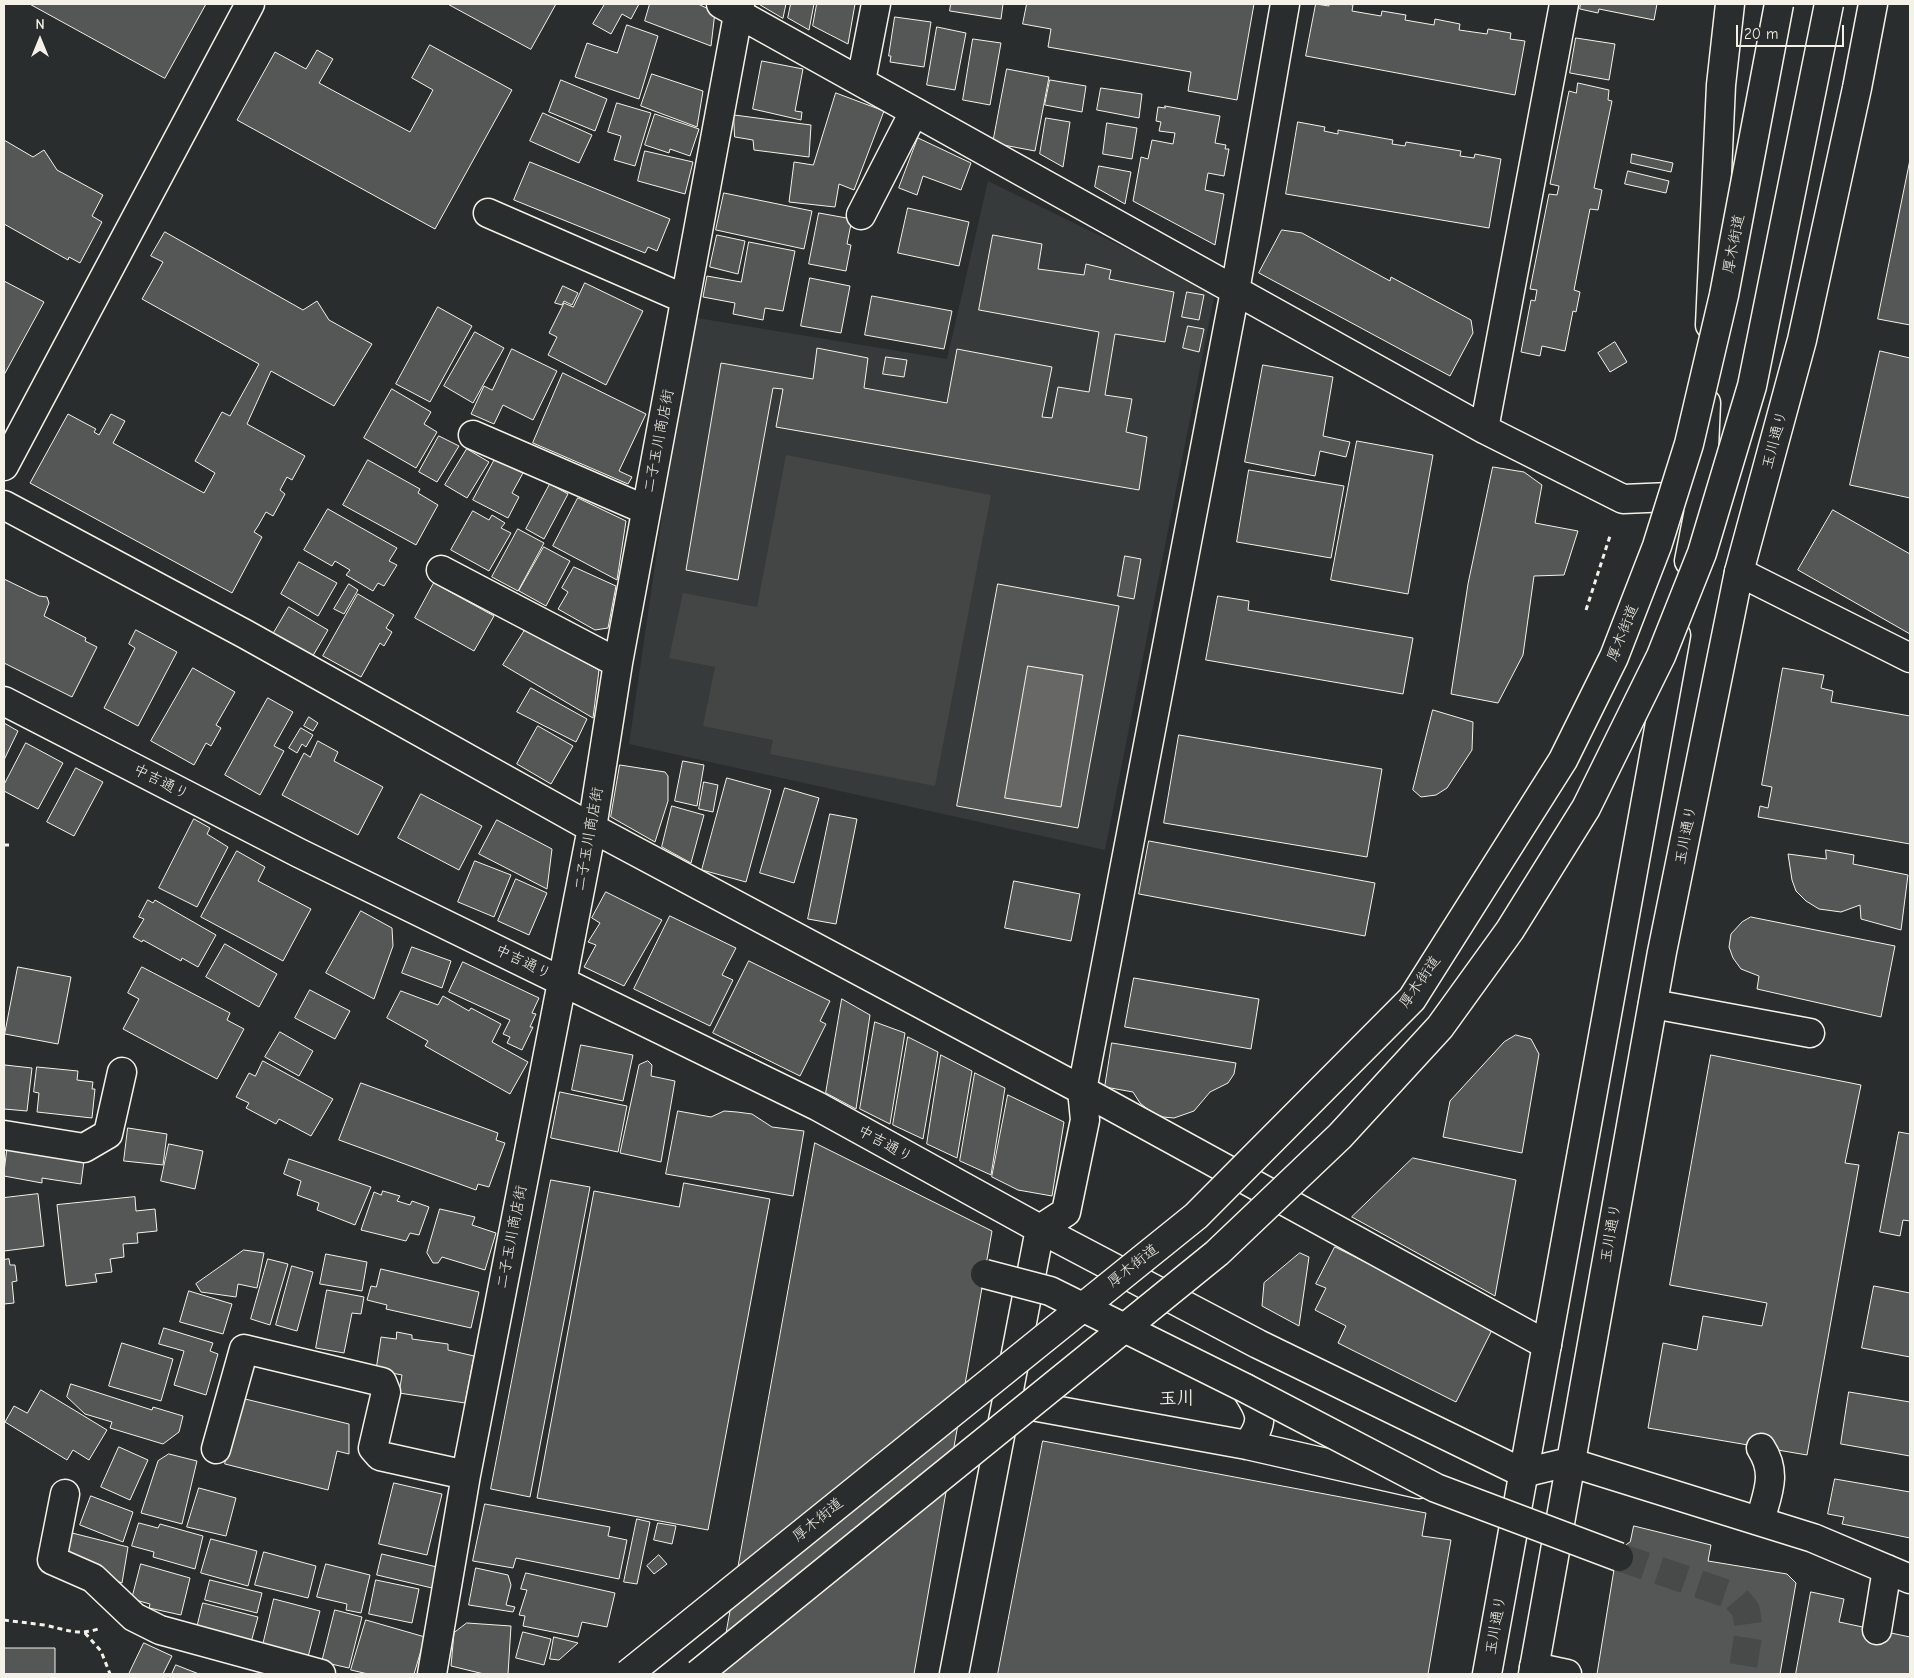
<!DOCTYPE html>
<html>
<head>
<meta charset="utf-8">
<style>
  body { margin:0 }
  #map { position:relative; width:1914px; height:1678px; overflow:hidden; background:#2a2d2e; font-family:"Comic Neue",sans-serif }
  canvas { display:block }
  .frame { position:absolute; inset:0; border:5px solid #f4f1e8; pointer-events:none }
  .north { position:absolute; left:15px; top:15px; width:50px; height:50px; -webkit-text-stroke:4px #2a2d2e; paint-order:stroke; rotate:0deg; font-size:14px; font-weight:700; line-height:20px; text-align:center; color:#f4f1e8 }
  .north::after { content:''; display:block; margin:auto; width:18px; height:22px; background:#f4f1e8; clip-path:polygon(50% 0,100% 100%,50% 72%,0 100%) }
  .scale { position:absolute; left:1736px; top:25px; width:108px; height:22px; box-sizing:border-box; border:2px solid #f4f1e8; border-top:0; padding-left:6px; font-size:15px; line-height:18px; white-space:nowrap; color:#f4f1e8; -webkit-text-stroke:4px #2a2d2e; paint-order:stroke }
</style>
</head>
<body>
<div id="map">
<canvas width="1914" height="1678"></canvas>
<div class="frame"></div>
<div class="north">N</div>
<div class="scale">20 m</div>
</div>
<script>
const ctx = document.querySelector('canvas').getContext('2d');
ctx.lineJoin = 'round';
function fill(path, color) {
  ctx.fillStyle = color;
  ctx.fill(path, 'evenodd');
}
function trace(path, color, width, dash) {
  ctx.strokeStyle = color;
  ctx.lineWidth = width;
  ctx.lineCap = dash ? 'butt' : 'round';
  ctx.setLineDash(dash || []);
  ctx.stroke(path);
}
function drawText(font, color, halo, rows, align = 'center') {
  ctx.font = font + ' "Comic Neue","Klee One",sans-serif';
  ctx.lineWidth = 5;
  ctx.setLineDash([]);
  ctx.textBaseline = 'middle';
  ctx.strokeStyle = halo;
  ctx.fillStyle = color;
  for (const [text, x, y, turn = 0] of rows) {
    ctx.save();
    ctx.translate(x, y);
    ctx.rotate((+turn || 0) * Math.PI / 180);
    ctx.textAlign = isNaN(turn) ? turn : align;
    if (halo) ctx.strokeText(text, 0, 0);
    ctx.fillText(text, 0, 0);
    ctx.restore();
  }
}
fill(new Path2D(`
  M988,181L1215,292L1105,850L629,744L691,317L947,359Z`), '#373a3a');
fill(new Path2D(`
  M786,455L991,495L935,786L770,754L773,740L703,726L715,667L669,658L683,593L757,607Z`), '#444645');
const water = new Path2D(`
  M1028,666L1083,675L1061,807L1005,798Z`);
fill(water, '#676866');
trace(water, '#9f9f9a', 1);
const building = new Path2D(`
  M30,4H206L165,78Z
  M448,4H556L531,49Z
  M605,4H639L631,19L622,14L611,34L593,24Z
  M650,4H698L715,12L711,46L645,21Z
  M759,4H786L783,18Z
  M791,4H814L809,30L788,18Z
  M817,4H855L848,44L813,26Z
  M951,4H1003L1001,19L950,11Z
  M1027,4H1254L1237,100L1188,91L1191,72L1048,47L1051,29L1023,24Z
  M1316,4L1329,6V4H1348L1353,5L1352,11L1381,16L1382,11L1406,15L1405,20L1434,25L1435,19L1460,24L1459,30L1487,34L1488,29L1511,33L1510,39L1525,41L1515,95L1306,56Z
  M1581,4H1657L1654,20L1599,9L1598,13L1580,9Z
  M895,17L931,22L924,67L890,62L891,56H889Z
  M627,25L658,36L639,99L575,77L587,43L617,53Z
  M937,27L966,33L955,90L927,85Z
  M1576,38L1615,44L1609,80L1570,73Z
  M973,39L1001,43L990,105L963,100Z
  M430,45L512,90L435,229L237,120L275,52L306,69L317,50L333,59L319,83L410,132L433,90L412,78Z
  M762,61L803,69L795,111L802,112L801,120L753,109Z
  M1007,69L1049,77L1035,151L993,143Z
  M652,74L703,91L697,127L641,106Z
  M561,80L607,99L595,131L549,112Z
  M1050,80L1086,86L1082,112L1045,105Z
  M1578,83L1609,90L1608,100L1612,101L1594,188L1602,190L1598,210L1590,209L1574,290L1580,292L1576,312L1573,311L1565,351L1542,346L1540,356L1521,352L1531,300L1535,301L1537,290L1530,289L1549,194L1557,195L1559,186L1550,184L1569,91L1576,93Z
  M1101,88L1142,94L1139,118L1097,110Z
  M836,93L884,111L854,190L839,184L835,207L789,202L794,162L813,165Z
  M617,103L651,113L635,166L614,160L621,136L608,132Z
  M1165,106L1220,116L1215,143L1226,145L1225,149H1229L1224,176L1208,173L1205,190L1224,194L1215,245L1133,201L1141,157L1148,159L1152,140L1173,144L1175,133L1159,131L1161,122L1156,121L1158,107L1165,108Z
  M543,113L592,135L579,163L530,141Z
  M655,114L699,129L690,156L670,149L669,153L645,145Z
  M734,115L811,125L809,157L754,150L753,140L735,137Z
  M1046,118L1070,122L1063,167L1040,154Z
  M1298,122L1325,127L1324,131L1338,134V130L1393,140L1392,144L1405,146L1406,142L1461,151L1460,156L1474,158L1475,154L1501,159L1489,228L1286,194Z
  M1107,123L1137,128L1132,159L1103,154Z
  M918,138L971,163L961,190L923,176L917,195L899,188Z
  M4,140L33,157L44,150L57,170L103,195L92,216L102,222L80,263L69,257L68,260L4,224Z
  M645,151L693,162L685,194L638,181Z
  M1632,154L1673,163L1671,172L1631,163Z
  M1910,160V325L1878,319Z
  M530,162L670,219L657,251L648,247L645,253L514,200Z
  M1099,166L1131,172L1125,204L1095,187Z
  M1628,171L1669,181L1666,193L1625,184Z
  M724,193L812,211L804,249L716,230Z
  M908,208L969,222L959,266L898,253Z
  M819,213L852,219L847,244L851,245L846,271L809,264Z
  M1282,230L1302,233L1390,281L1391,277L1471,320L1473,333L1450,376L1259,273Z
  M165,232L303,310L317,301L329,320L372,344L334,406L271,371L247,424L305,456L292,480L287,477L280,490L285,494L273,516L266,512L258,526L254,532L262,537L232,593L30,483L68,414L96,429L94,432L99,435L111,414L125,421L113,443L204,493L215,473L195,461L222,412L230,416L259,364L142,299L163,262L151,256Z
  M717,235L745,241L738,274L710,267Z
  M993,235L1042,244L1038,269L1084,275L1086,264L1111,270L1109,279L1174,292L1165,342L1115,334L1105,395L1132,399L1126,432L1147,437L1139,490L776,427L783,389L773,388L738,580L686,570L721,363L813,379L817,348L868,358L864,388L947,403L957,349L1052,367L1042,417L1052,418L1058,387L1089,392L1099,332L979,310Z
  M749,242L795,251L783,311L765,308L763,320L733,314L735,303L703,297L707,276L741,282Z
  M810,278L850,286L841,333L801,326Z
  M4,281L44,302L4,375Z
  M585,283L643,311L606,385L548,355L557,337L549,333L564,303L573,307Z
  M563,286L578,293L572,305L564,301L562,305L555,303Z
  M1187,292L1204,295L1199,320L1182,317Z
  M872,296L952,311L944,349L865,335Z
  M438,307L472,326L430,402L396,384Z
  M1188,326L1204,329L1199,352L1183,348Z
  M475,332L504,348L473,403L444,386Z
  M1615,342L1627,362L1610,372L1598,353Z
  M512,349L557,371L533,420L503,405L494,424L471,414L484,386L492,390Z
  M1880,351L1910,358V498L1850,485Z
  M886,357L907,360L904,377L883,374Z
  M1263,365L1333,377L1323,436L1350,442L1346,457L1320,451L1315,476L1245,462Z
  M563,373L646,414L619,471L632,477L628,484L533,443Z
  M392,389L431,412L424,424L437,432L416,468L364,438Z
  M439,436L459,446L437,482L419,472Z
  M1357,441L1433,455L1408,594L1331,580Z
  M467,449L489,462L467,498L445,485Z
  M495,459L523,473L512,493L519,497L508,518L473,500Z
  M368,460L420,489L418,493L438,505L416,545L343,505Z
  M1493,467L1524,472L1542,485L1535,523L1578,531L1564,575L1534,576L1523,655L1498,703L1451,694L1468,584Z
  M1249,470L1344,486L1331,558L1237,542Z
  M550,484L568,494L544,539L526,529Z
  M578,498L626,521L617,580L553,546Z
  M328,509L397,548L389,561L397,565L384,586L378,583L373,591L346,575L350,570L335,561L332,566L304,550Z
  M1833,510L1910,554V634L1798,570Z
  M473,511L489,520L492,515L505,523L501,528L511,533L489,571L451,550Z
  M518,529L544,543L518,591L492,577Z
  M544,547L570,561L546,606L519,591Z
  M1125,556L1141,559L1134,599L1118,596Z
  M299,562L337,583L318,616L281,594Z
  M574,567L616,586L608,628L595,630L558,609L568,592L562,588Z
  M4,579L39,596L47,597L49,603L44,616L86,638L85,641L97,647L72,697L4,663Z
  M434,583L494,616L474,651L415,618Z
  M349,584L358,590L344,614L334,609Z
  M998,584L1119,606L1078,828L957,806ZM1028,666L1083,675L1061,807L1005,798Z
  M358,594L394,615L386,628L392,632L384,646L380,643L361,677L323,656Z
  M1218,596L1249,601L1248,610L1413,638L1403,694L1206,660Z
  M289,607L328,630L311,659L272,636Z
  M136,630L177,652L138,726L104,708L135,648L129,644Z
  M525,630L599,670L593,718L503,665Z
  M193,668L235,692L216,725L221,728L211,746L206,743L194,765L151,741Z
  M1783,668L1824,675L1821,688L1833,691L1831,702L1910,716V844L1758,817L1760,806L1768,808L1772,787L1762,785Z
  M531,688L587,719L576,742L517,712Z
  M268,698L293,712L274,746L284,751L260,795L225,775Z
  M1433,710L1473,722L1472,750L1447,788L1436,795L1421,797L1413,790Z
  M309,717L318,723L313,731L304,726Z
  M4,723L18,731L4,760Z
  M538,726L573,746L551,784L517,764Z
  M301,728L313,735L306,747L302,744L297,753L289,748Z
  M1179,735L1382,769L1367,857L1164,823Z
  M318,741L338,752L334,761L383,787L358,835L282,795L304,753L310,757Z
  M26,743L63,763L38,809L4,791V785Z
  M683,761L704,765L697,806L675,801Z
  M620,765L665,772L668,776V801L655,842L611,817Z
  M76,768L103,782L74,836L47,822Z
  M727,778L771,790L746,882L702,870Z
  M704,782L718,785L713,812L699,809Z
  M785,788L819,798L794,883L760,873Z
  M421,794L482,826L459,870L398,838Z
  M672,806L704,815L691,863L662,847Z
  M830,814L857,819L836,924L808,919Z
  M194,819L210,828L207,834L228,847L197,907L159,888Z
  M497,820L552,849L547,889L479,854Z
  M1149,841L1375,883L1365,936L1139,894Z
  M1826,850L1854,855L1853,864L1908,875L1901,930L1861,919L1860,905L1841,912L1819,909L1806,901L1796,891L1792,880L1788,854L1826,859Z
  M237,851L265,867L258,881L311,909L283,961L201,917Z
  M475,861L511,875L494,917L458,902Z
  M516,879L547,893L529,935L498,921Z
  M1014,881L1080,894L1071,941L1005,928Z
  M606,892L662,920L624,986L584,967L596,945L588,942L600,923L592,918Z
  M148,900L153,903L155,900L216,935L198,967L182,958L181,961L143,940L142,942L133,937L144,919L139,917Z
  M361,911L392,928L393,946L374,999L326,973Z
  M670,916L736,948L722,975L733,980L710,1026L634,989Z
  M1751,917L1895,946L1881,1017L1757,989L1759,976L1741,969L1733,958L1729,947L1731,934L1742,922Z
  M225,944L277,974L259,1007L206,977Z
  M412,947L451,961L442,988L402,973Z
  M749,961L830,1001L820,1021L826,1024L800,1076L713,1033Z
  M463,962L539,998L532,1013L536,1014L530,1027H533L522,1050L507,1043L510,1037L503,1034L510,1020L449,992Z
  M18,967L71,977L58,1044L5,1034Z
  M142,967L230,1013L227,1020L244,1029L217,1079L123,1029L139,999L128,993Z
  M1134,978L1259,999L1251,1049L1125,1027Z
  M310,990L350,1011L335,1039L295,1018Z
  M401,991L438,1005L443,996L469,1011L471,1008L501,1024L492,1042L528,1062L510,1094L425,1046L428,1041L387,1018Z
  M842,999L870,1015L856,1109L826,1093Z
  M875,1022L905,1033L890,1124L860,1109Z
  M280,1032L313,1051L299,1076L265,1057Z
  M1516,1035L1531,1039L1539,1054L1522,1153L1443,1137L1450,1101L1504,1042Z
  M908,1037L938,1052L923,1139L893,1125Z
  M1112,1043L1236,1063L1234,1074L1228,1083L1210,1092L1194,1111L1174,1118L1163,1117L1151,1112L1140,1103L1133,1092L1105,1087Z
  M581,1045L633,1055L623,1101L572,1090Z
  M941,1055L972,1071L957,1158L927,1144Z
  M1711,1055L1861,1085L1845,1163L1859,1165L1807,1455L1648,1428L1663,1343L1697,1350L1703,1316L1762,1326L1767,1303L1670,1285Z
  M263,1061L333,1099L311,1136L279,1119L276,1124L246,1108L249,1103L236,1097L249,1073L255,1076Z
  M648,1061L652,1065L651,1076L675,1081L661,1162L620,1153L639,1065Z
  M5,1065L32,1068L27,1111L4,1109Z
  M37,1067L78,1071L77,1080L93,1082L92,1089H95L92,1118L37,1112L39,1093L34,1092Z
  M975,1073L1005,1088L991,1175L960,1161Z
  M361,1083L498,1133L496,1140L505,1143L489,1187L478,1184L476,1190L339,1140Z
  M560,1092L627,1106L618,1152L551,1138Z
  M1008,1095L1064,1122L1052,1196L1018,1190L992,1177Z
  M678,1111L711,1117L724,1111L737,1112L752,1114L772,1127L804,1131L793,1196L666,1174Z
  M128,1128L167,1134L163,1165L124,1161Z
  M1899,1132L1910,1134V1221L1903,1220L1900,1236L1880,1232Z
  M8,1142L85,1153L81,1184L42,1178V1183L4,1176Z
  M815,1143L992,1231L914,1674H719Z
  M169,1144L203,1151L195,1189L161,1181Z
  M1413,1158L1516,1180L1495,1296L1352,1217Z
  M289,1159L371,1187L355,1225L317,1210L319,1203L297,1195L301,1181L284,1174Z
  M551,1180L590,1187L530,1497L491,1489Z
  M684,1183L770,1199L708,1530L537,1498L594,1191L679,1207Z
  M383,1191L400,1196L397,1201L410,1205L412,1201L429,1207L419,1235L410,1233L406,1241L361,1230L374,1192L381,1195Z
  M38,1194L44,1246L4,1251V1198Z
  M135,1197L136,1211L155,1209L157,1231L137,1233L138,1243L123,1244L124,1257L110,1259L112,1272L95,1274L97,1282L66,1286L57,1205Z
  M440,1209L475,1217L472,1225L496,1233L485,1270L442,1257L438,1263H433L427,1253Z
  M1335,1247L1494,1326L1456,1402L1338,1343L1346,1326L1315,1310L1326,1288L1316,1284Z
  M244,1250L264,1253L257,1288L238,1284L236,1297L201,1292L196,1284Z
  M1300,1253L1309,1257L1299,1326L1262,1306L1264,1283Z
  M326,1254L367,1262L362,1291L320,1284Z
  M9,1259L10,1265H15L17,1281L12,1282L14,1303L4,1304V1260Z
  M268,1259L288,1264L270,1325L251,1319Z
  M292,1266L313,1272L297,1331L276,1325Z
  M381,1269L479,1292L471,1328L386,1309L387,1305L367,1300L371,1286L376,1287Z
  M1874,1286L1910,1293V1357L1862,1348Z
  M327,1290L364,1297L361,1314L352,1313L344,1353L316,1348Z
  M189,1291L232,1304L223,1334L180,1322Z
  M164,1328L213,1343L210,1351L218,1354L206,1395L174,1385L184,1351L159,1344Z
  M397,1332L412,1335V1339L448,1344V1350L474,1356L465,1403L399,1393L402,1375L376,1370L381,1337L396,1339Z
  M122,1343L173,1359L161,1401L109,1386Z
  M71,1384L152,1410L153,1407L183,1416L179,1432L163,1444L110,1428L112,1422L85,1414L67,1397Z
  M41,1390L107,1430L89,1460L73,1450L67,1460L5,1422L14,1406L27,1413Z
  M1849,1392L1910,1402V1456L1841,1444Z
  M241,1398L349,1424V1454L337,1451L328,1490L225,1464Z
  M1043,1441L1426,1513L1422,1536L1451,1540L1428,1674H998Z
  M119,1447L148,1460L130,1500L101,1487Z
  M169,1454L197,1461L182,1524L141,1513L158,1461Z
  M1835,1479L1910,1492V1538L1842,1524L1844,1517L1828,1514Z
  M394,1483L442,1494L427,1555L379,1544Z
  M199,1488L236,1498L226,1536L187,1527Z
  M91,1496L133,1512L123,1542L80,1525Z
  M485,1504L610,1527L608,1536L627,1540L619,1579L516,1558L513,1568L473,1561Z
  M637,1519L650,1522L637,1584L624,1582Z
  M139,1523L158,1528L160,1524L203,1536L195,1569L153,1557L154,1552L132,1546Z
  M658,1523L676,1526L672,1544L654,1540Z
  M1634,1526L1711,1545L1708,1561L1787,1574L1796,1583L1780,1674H1597L1617,1551L1630,1542Z
  M68,1532L128,1547L122,1583L102,1575L104,1568L61,1558Z
  M211,1539L257,1551L248,1586L201,1573Z
  M264,1552L316,1566L308,1598L255,1585Z
  M382,1554L437,1567L432,1588L377,1575Z
  M659,1555L667,1564L654,1574L647,1566Z
  M141,1564L190,1578L181,1615L149,1608L150,1604L132,1599Z
  M326,1564L370,1575L361,1613L346,1610L347,1604L317,1597Z
  M476,1568L508,1575L511,1585L506,1605L515,1607L513,1612L469,1605Z
  M526,1573L615,1593L607,1627L582,1622L578,1637L523,1626L525,1616L519,1615L527,1590L521,1589Z
  M210,1580L262,1593L257,1613L205,1600Z
  M376,1580L419,1589L412,1623L369,1614Z
  M1811,1592L1844,1599L1839,1622L1910,1637V1674H1796Z
  M274,1599L320,1611L308,1657L263,1645Z
  M203,1603L258,1617L250,1646L196,1632Z
  M335,1610L362,1617L349,1668L322,1662Z
  M366,1620L425,1637L414,1674H368L351,1670Z
  M467,1623L511,1626L508,1674H484L451,1666L454,1633Z
  M523,1632L551,1639L544,1665L516,1658Z
  M554,1637L578,1643L559,1660L550,1659Z
  M144,1643L172,1656L163,1674H129Z
  M4,1648H55V1674H4Z
  M176,1665L199,1674H172Z`);
fill(building, '#555756');
trace(building, '#f4f1e8', 1);
trace(new Path2D(`
  M1619,1557L1734,1596L1746,1610L1749,1630L1742,1674`), '#484a4a', 28, [28, 14]);
const minor = new Path2D(`
  M721,4L1484,429L1623,499L1694,496
  M861,81L876,4
  M488,213L685,299
  M861,215L914,112
  M1484,429L1564,4
  M473,435L646,510
  M4,466L250,4
  M4,505L245,634L592,828L1082,1090L1547,1345
  M441,570L618,663
  M1739,572L1910,658
  M4,701L299,853L817,1106L1040,1229L1258,1344L1523,1473L1569,1462L1813,1538L1910,1579
  M1653,1004L1810,1033
  M4,1135L84,1148L108,1134L122,1072
  M1245,1388C1261,1412 1266,1421 1247,1445
  M1010,1402L1247,1445L1419,1484
  M216,1449L244,1349L382,1382L386,1392L373,1448L380,1456L466,1475
  M65,1494L52,1560L93,1578L134,1617L160,1630L321,1674
  M1760,1521C1767,1494 1778,1474 1761,1448
  M1877,1630L1887,1569
  M1534,1667L1567,1674
  M432,1674L466,1475L592,828L618,663L740,4
  M954,1674L1040,1229L1066,1212L1085,1120L1082,1090L1235,291L1285,4`);
const highway = new Path2D(`
  M1710,325L1721,85L1730,4
  M1689,561L1702,495L1706,403
  M1487,1674L1676,635
  M1533,1674L1662,952L1739,572L1802,340L1857,88L1873,4`);
trace(minor, '#f4f1e8', 31);
trace(highway, '#f4f1e8', 31);
trace(new Path2D(`
  M1586,610L1610,536
  M4,845H9
  M4,1620C17,1622 30,1623 44,1625C64,1629 78,1636 98,1629
  M85,1633L101,1651L110,1674`), '#f4f1e8', 3, [5, 4]);
trace(minor, '#2a2d2e', 28);
trace(highway, '#2a2d2e', 28);
const minorBridge = new Path2D(`
  M985,1274L1050,1291L1245,1388L1436,1488L1619,1557`);
const highwayBridge = new Path2D(`
  M628,1674L1196,1216L1412,999L1563,760L1614,657L1657,546L1689,444L1724,295L1779,4
  M698,1674L1217,1253L1340,1136L1440,1027L1510,930L1586,808L1661,656L1702,553L1752,386L1829,4`);
trace(minorBridge, '#f4f1e8', 31, []);
trace(highwayBridge, '#f4f1e8', 31, []);
trace(minorBridge, '#2a2d2e', 28);
trace(highwayBridge, '#2a2d2e', 28);
drawText('15px', '#f4f1e8', '#2a2d2e', [
  ["厚木街道",1734,244,-79],
  ["玉川通り",1775,440,-75],
  ["二子玉川商店街",659,441,-79],
  ["厚木街道",1623,633,-68],
  ["中吉通り",161,782,27],
  ["玉川通り",1686,835,-79],
  ["二子玉川商店街",589,839,-80],
  ["中吉通り",523,962,26],
  ["厚木街道",1420,982,-55],
  ["中吉通り",885,1144,29],
  ["玉川通り",1611,1233,-80],
  ["二子玉川商店街",512,1237,-79],
  ["厚木街道",1133,1266,-38],
  ["厚木街道",818,1520,-39],
  ["玉川通り",1496,1625,-80]
]);
drawText('bold 18px', '#f4f1e8', '#2a2d2e', [
  ["玉川",1177,1399]
]);
</script>
</body>
</html>
